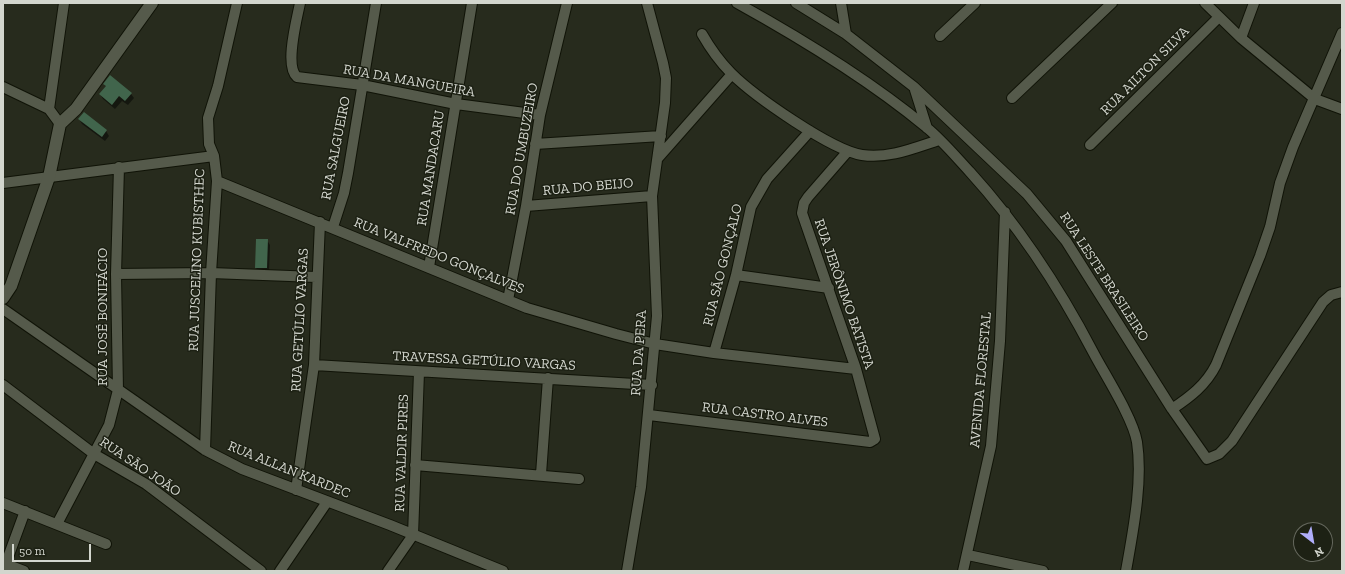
<!DOCTYPE html>
<html>
<head>
<meta charset="utf-8">
<style>
  body { margin:0 }
  #map { position:relative; width:1345px; height:574px; overflow:hidden; background:#272b1d; font-family:"Zilla Slab",serif }
  canvas { display:block }
  .frame { position:absolute; inset:0; border:4px solid #d3d6ce; pointer-events:none }
  .north { position:absolute; left:1293px; top:522px; width:40px; height:40px; box-sizing:border-box; background:#1d2114; border:1px solid #66695e; border-radius:50%; rotate:149deg; font-size:11px; font-weight:700; line-height:16px; text-align:center; color:#d3d6ce }
  .north::after { content:''; display:block; margin:auto; width:14px; height:18px; background:#b0aefa; clip-path:polygon(50% 0,100% 100%,50% 72%,0 100%) }
  .scale { position:absolute; left:12px; top:544px; width:79px; height:18px; box-sizing:border-box; border:2px solid #d3d6ce; border-top:0; padding-left:5px; font-size:12px; line-height:14px; white-space:nowrap; color:#d3d6ce; -webkit-text-stroke:3px #1d2114; paint-order:stroke }
</style>
</head>
<body>
<div id="map">
<canvas width="1345" height="574"></canvas>
<div class="frame"></div>
<div class="north">N</div>
<div class="scale">50 m</div>
</div>
<script>
const ctx = document.querySelector('canvas').getContext('2d');
ctx.lineJoin = 'round';
function fill(path, color) {
  ctx.fillStyle = color;
  ctx.fill(path, 'evenodd');
}
function trace(path, color, width, dash) {
  ctx.strokeStyle = color;
  ctx.lineWidth = width;
  ctx.lineCap = dash ? 'butt' : 'round';
  ctx.setLineDash(dash || []);
  ctx.stroke(path);
}
function drawText(font, color, halo, rows, align = 'center') {
  ctx.font = font + ' "Zilla Slab",serif';
  ctx.lineWidth = 3;
  ctx.setLineDash([]);
  ctx.textBaseline = 'middle';
  ctx.strokeStyle = halo;
  ctx.fillStyle = color;
  for (const [text, x, y, turn = 0] of rows) {
    ctx.save();
    ctx.translate(x, y);
    ctx.rotate((+turn || 0) * Math.PI / 180);
    ctx.textAlign = isNaN(turn) ? turn : align;
    if (halo) ctx.strokeText(text, 0, 0);
    ctx.fillText(text, 0, 0);
    ctx.restore();
  }
}
fill(new Path2D(`
  M100,94H131L134,98L128,105L122,101L115,109L103,99Z
  M79,119L106,131L109,136L105,141L82,124Z
  M267,240L270,245L269,273L259,272L256,268Z`), '#0007');
fill(new Path2D(`
  M110,75L132,93L125,101L119,96L112,105L99,94L106,86L103,84Z
  M84,112L107,130L102,137L78,119Z
  M256,239H268L267,268H255Z`), '#41654c');
const minor = new Path2D(`
  M300,3C297,19 284,66 297,77L362,85L456,104L540,115
  M737,3C802,39 868,79 926,127C942,140 956,157 970,172C1020,227 1059,287 1093,352C1105,375 1133,418 1137,442C1143,482 1133,531 1126,571
  M796,3L846,34L914,87L1027,194L1066,241L1172,409L1207,459L1219,454L1232,441L1323,302L1331,295L1342,292
  M841,3L846,34
  M1205,3L1241,38L1315,99L1342,109
  M702,34C710,48 719,61 731,73C754,96 831,150 862,155C889,159 914,148 939,140
  M940,36L975,3
  M1241,38L1254,3
  M3,87L49,109L60,124
  M915,90L927,128
  M1012,98L1112,3
  M49,109L64,3
  M535,144L661,136
  M1090,145L1219,17
  M658,158L732,74
  M217,181L527,308L616,334L655,344L714,353L856,369
  M3,183L214,156
  M526,206L652,196
  M333,227L344,193L348,173L376,3
  M429,267L472,3
  M116,274L211,273L316,277
  M736,275L829,288
  M508,300L526,206L540,115L567,3
  M3,309L205,450L242,469L390,525L503,571
  M714,353L736,275L751,207L767,179L810,131
  M314,365L652,385
  M3,385L94,454L146,484L261,571
  M1172,409C1190,397 1206,385 1216,365L1260,256L1270,227L1280,183L1293,147L1342,33
  M649,415L870,442L875,439L856,369L802,213L804,203L808,197L848,151
  M205,450L211,273L217,181L214,156L209,144L208,118L218,86L237,3
  M415,465L579,479
  M541,474L548,378
  M296,490L314,365L320,222
  M3,503L106,544
  M57,524L109,425L118,390L116,274L119,167
  M968,555L1043,571
  M3,563L24,571
  M3,571L25,511
  M280,571L327,502
  M388,571L413,535L419,372
  M627,571L641,487L657,316L652,196L665,103L666,78L663,63L647,3
  M963,571L991,446L1000,341L1005,212`);
const tertiary = new Path2D(`
  M3,298L11,286L49,177L60,124L76,109L152,3`);
trace(minor, '#101307', 12);
trace(tertiary, '#101307', 14);
trace(minor, '#555a4b', 10);
trace(tertiary, '#555a4b', 12);
drawText('14px', '#d3d6ce', '#1d2114', [
  ["RUA AILTON SILVA",1145,71,-45],
  ["RUA DA MANGUEIRA",409,81,10],
  ["RUA SALGUEIRO",336,148,-79],
  ["RUA DO UMBUZEIRO",522,149,-80],
  ["RUA MANDACARU",431,168,-81],
  ["RUA DO BEIJO",588,187,-5],
  ["RUA VALFREDO GONÇALVES",439,256,22],
  ["RUA JUSCELINO KUBISTHEC",197,260,-88],
  ["RUA SÃO GONÇALO",723,265,-76],
  ["RUA LESTE BRASILEIRO",1104,277,57],
  ["RUA JERÔNIMO BATISTA",844,294,71],
  ["RUA JOSÉ BONIFÁCIO",103,317,-90],
  ["RUA GETÚLIO VARGAS",300,320,-87],
  ["RUA DA PERA",639,353,-86],
  ["TRAVESSA GETÚLIO VARGAS",484,361,3],
  ["AVENIDA FLORESTAL",981,380,-85],
  ["RUA CASTRO ALVES",765,415,7],
  ["RUA VALDIR PIRES",402,453,-88],
  ["RUA SÃO JOÃO",140,467,34],
  ["RUA ALLAN KARDEC",289,470,22]
]);
</script>
</body>
</html>
